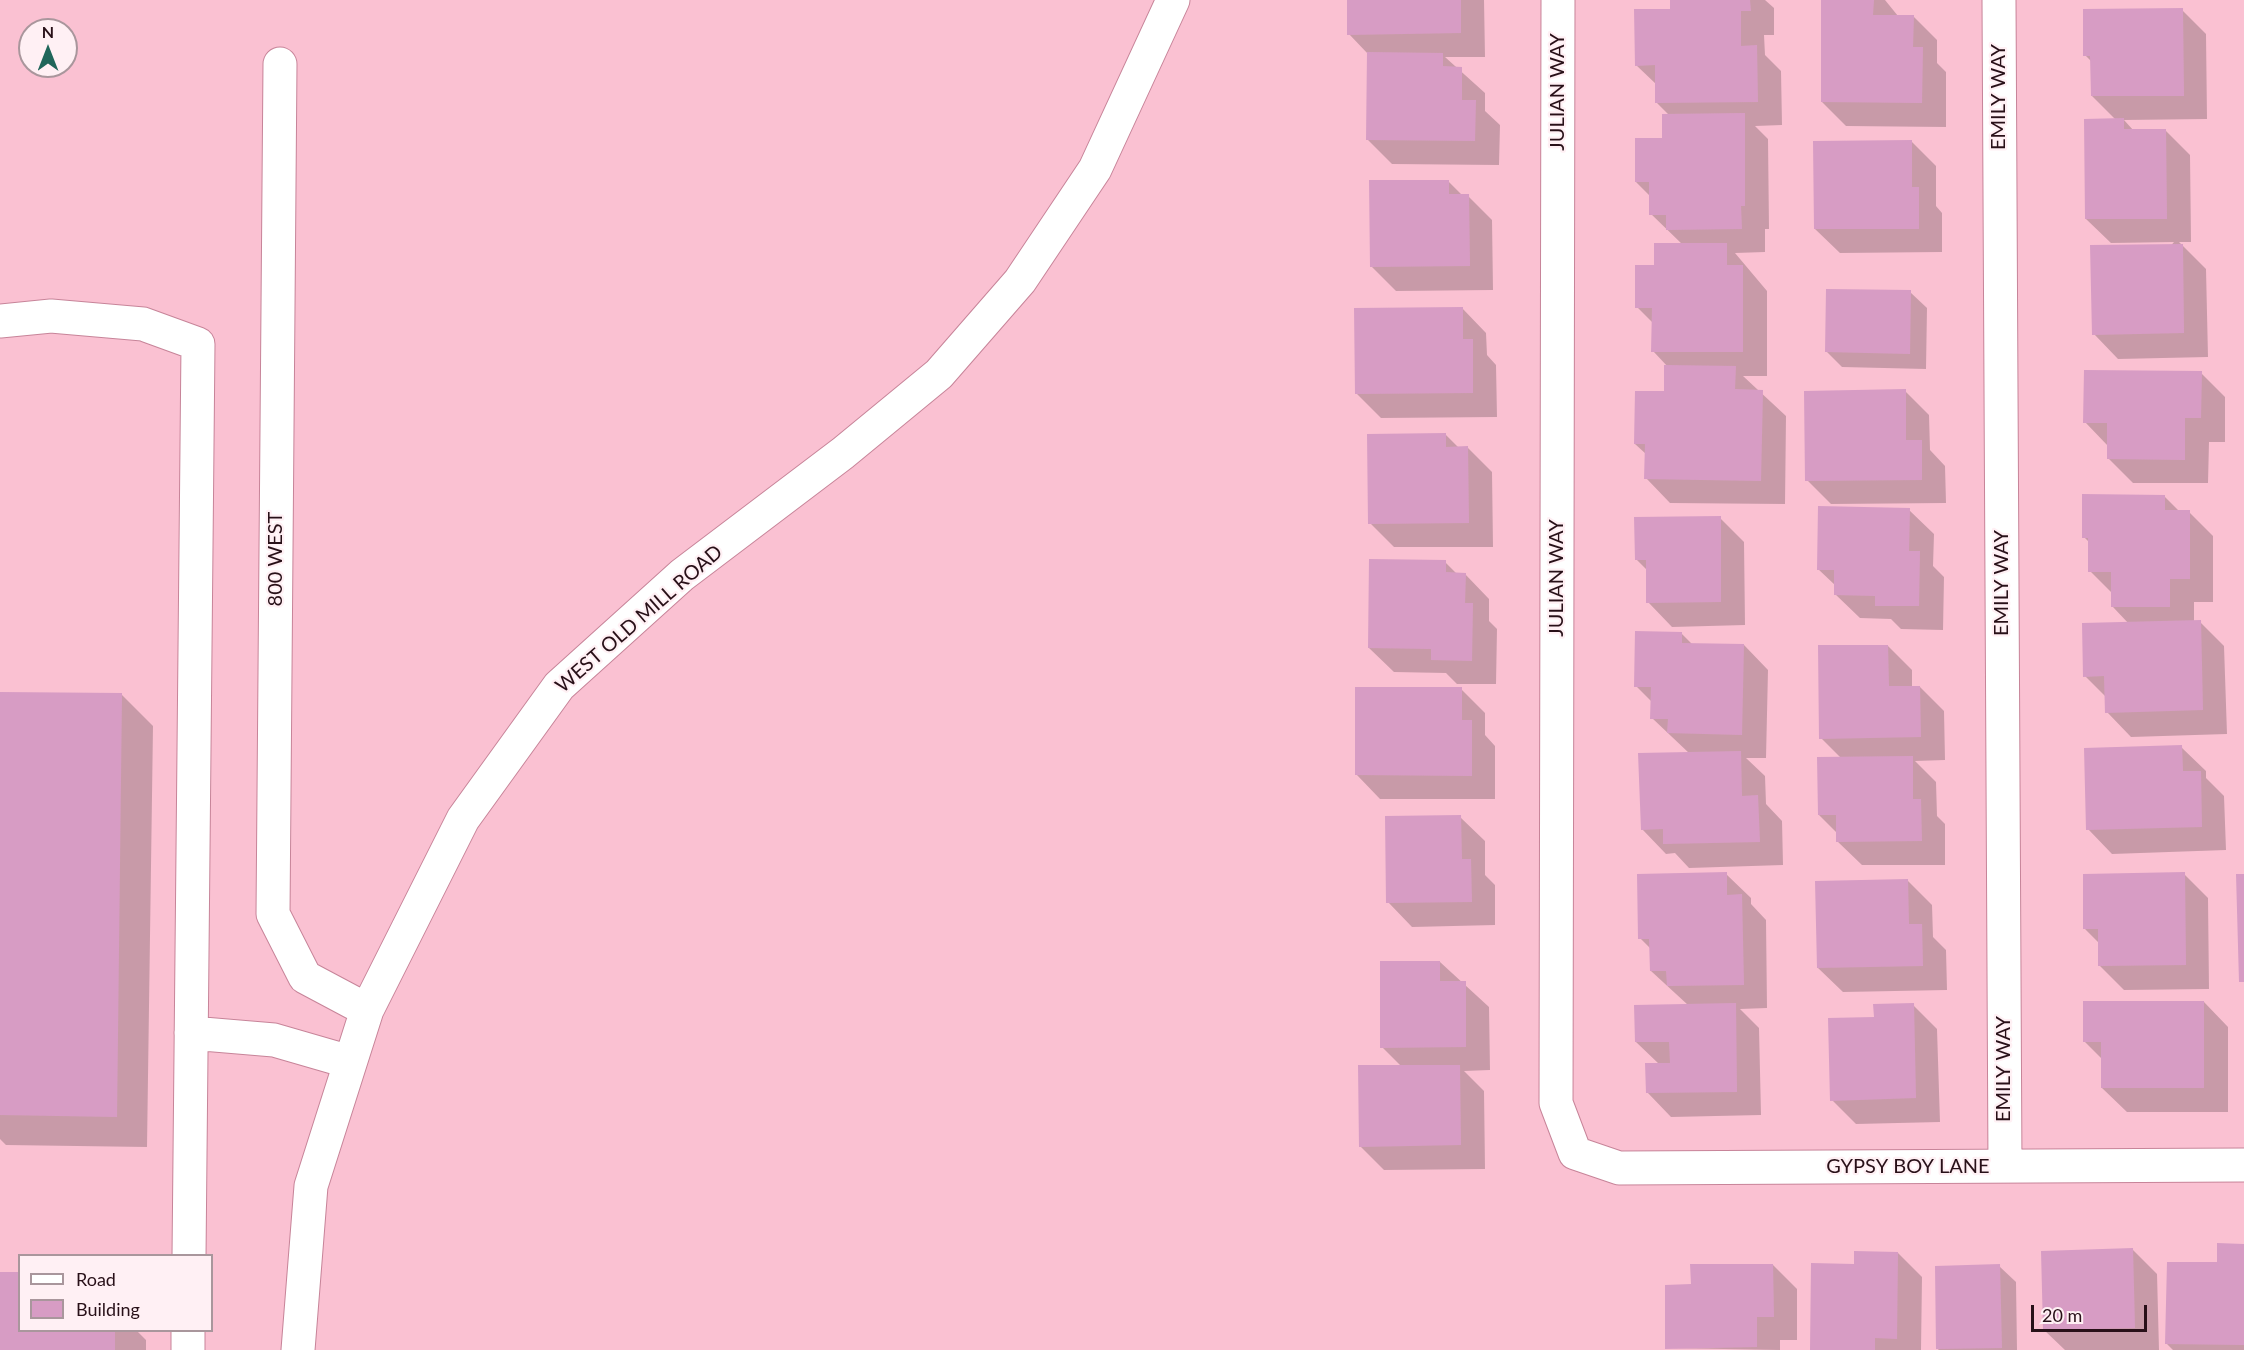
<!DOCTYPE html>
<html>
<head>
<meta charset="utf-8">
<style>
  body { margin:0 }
  #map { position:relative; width:2244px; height:1350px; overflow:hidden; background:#fac1d2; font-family:Lato,sans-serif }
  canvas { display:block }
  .legend { position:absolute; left:18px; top:1254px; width:195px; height:78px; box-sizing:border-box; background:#fff0f4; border:2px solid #a9969c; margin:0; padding:8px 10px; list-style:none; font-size:18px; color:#281018 }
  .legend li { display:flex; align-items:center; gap:12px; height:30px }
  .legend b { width:30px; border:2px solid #a9969c }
  .north { position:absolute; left:18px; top:18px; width:60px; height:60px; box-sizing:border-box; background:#fff0f4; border:2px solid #a9969c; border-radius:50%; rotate:0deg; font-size:16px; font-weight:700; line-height:24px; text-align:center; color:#281018 }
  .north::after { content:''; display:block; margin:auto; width:21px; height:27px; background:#20665a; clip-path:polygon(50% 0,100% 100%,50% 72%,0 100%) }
  .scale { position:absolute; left:2031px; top:1305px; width:116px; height:27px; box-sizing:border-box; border:3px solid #281018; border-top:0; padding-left:8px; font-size:18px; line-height:21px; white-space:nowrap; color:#281018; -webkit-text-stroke:4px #fff0f4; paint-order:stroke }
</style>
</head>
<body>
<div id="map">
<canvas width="2244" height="1350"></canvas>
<ul class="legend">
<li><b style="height:8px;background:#fff"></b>Road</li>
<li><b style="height:16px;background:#d79cc4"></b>Building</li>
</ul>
<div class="north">N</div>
<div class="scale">20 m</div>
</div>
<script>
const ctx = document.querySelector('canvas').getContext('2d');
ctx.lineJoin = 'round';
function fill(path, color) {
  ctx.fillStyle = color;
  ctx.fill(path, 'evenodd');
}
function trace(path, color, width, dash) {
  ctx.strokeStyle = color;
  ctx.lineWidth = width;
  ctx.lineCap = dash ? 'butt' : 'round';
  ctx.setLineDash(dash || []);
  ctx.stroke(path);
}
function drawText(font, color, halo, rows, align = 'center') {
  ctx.font = font + ' Lato,sans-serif';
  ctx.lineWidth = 4.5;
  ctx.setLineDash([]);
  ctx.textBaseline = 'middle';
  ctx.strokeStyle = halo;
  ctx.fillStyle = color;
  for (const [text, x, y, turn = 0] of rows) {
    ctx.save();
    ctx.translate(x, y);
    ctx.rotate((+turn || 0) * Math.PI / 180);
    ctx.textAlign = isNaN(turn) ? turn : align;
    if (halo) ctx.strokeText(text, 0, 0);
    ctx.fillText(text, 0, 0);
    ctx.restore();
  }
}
fill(new Path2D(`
  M1348,0H1484L1485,57H1445L1485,93V111L1500,125L1499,165L1392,164L1367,139L1368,54L1349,34Z
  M1672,0H1765L1774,8V35H1764L1765,55L1781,71L1782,125L1755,126L1768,139L1769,229H1765V252L1735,253L1767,291V376H1743L1786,416L1785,504L1670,503L1646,478V454L1635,444L1665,393L1668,367L1653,351V323L1637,307L1656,266L1682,244L1651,214L1650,196L1636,182L1664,140L1669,115L1657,103V85L1636,65L1672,10Z
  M1823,0H1885L1898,16H1913L1937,40V63L1946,72V127L1846,126L1822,102Z
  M2182,10L2206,34L2207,119L2124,120L2134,131H2166L2190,155L2191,242H2179L2206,269L2208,357L2118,359L2094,334L2174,242L2111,243L2086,219L2116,120L2092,96V62L2085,55Z
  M1911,141L1936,166V206L1942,213V252L1840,253L1815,229Z
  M1448,181L1463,196H1468L1492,220L1493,290L1396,291L1372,267Z
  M1910,292L1927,308L1926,369L1842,367L1826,351Z
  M1462,308L1486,333L1487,355L1496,365L1497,417L1381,418L1357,394Z
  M2201,373L2225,397V442H2209L2208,483H2133L2108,458V446L2085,422Z
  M1905,391L1929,415L1930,450L1945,466L1946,503L1831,504L1807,480Z
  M1445,434L1459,448H1468L1492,472L1493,547H1394L1370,523Z
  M2164,496L2180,512H2189L2213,536V602H2194V622H2200L2224,646L2227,734L2131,737L2107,712V698L2085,676L2129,624L2113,607V594L2090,571V543L2084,537Z
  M1909,510L1934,534L1933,566L1944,577L1943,630L1901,629L1891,619L1860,618L1835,594L1836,586L1818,569Z
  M1720,518L1744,542L1745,625L1672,627L1648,602L1647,570L1636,559Z
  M1445,562L1457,574H1465L1489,599V621L1497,629L1496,684H1457L1446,673L1394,672L1369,648Z
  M1681,633L1692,644L1744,645L1768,670L1766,758H1746L1765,776L1766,804L1782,821L1783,865L1689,868L1675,853L1666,854L1642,829L1690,754L1652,718V702L1636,686Z
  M1888,646L1912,670V687H1920L1944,711L1945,760L1915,761L1936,782L1937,816L1945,824V865H1862L1837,841V833L1819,815L1841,758L1821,738Z
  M1461,689L1485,713V735L1495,746V799H1380L1356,774Z
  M0,693L122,695L153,726L147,1147L6,1145L0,1139Z
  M2181,747L2206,771V778L2224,796L2226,850L2112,854L2088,829Z
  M1460,817L1485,841V875L1495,885V925L1412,927L1388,902Z
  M1726,874L1751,898V904L1766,920L1767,1008L1740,1009L1759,1028L1761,1115L1671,1117L1647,1092L1659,1064L1636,1042L1688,1005L1651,971V949L1640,938Z
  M2184,874L2208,898L2209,989L2124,990L2100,966L2099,943L2085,929Z
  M1908,881L1932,905L1933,937L1946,950L1947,990L1843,992L1818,968Z
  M1440,962L1489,1007L1490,1070L1464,1071L1484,1091L1485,1169L1384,1170L1360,1146L1402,1067L1382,1047Z
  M2204,1002L2228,1027V1112H2127L2102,1088V1059L2084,1041Z
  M1913,1005L1937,1029L1940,1122L1856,1124L1832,1100Z
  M2244,1246V1350H2173L2167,1344L2218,1264Z
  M2133,1250L2157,1274L2159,1350H2065L2044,1330Z
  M1898,1253L1922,1277L1921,1350H1811Z
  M1773,1265L1797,1289V1340H1780V1350L1667,1348L1692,1286Z
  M1999,1266L2016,1282L2017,1350H1938Z
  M0,1274L20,1330H136L146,1340V1350H0Z`), '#0003');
fill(new Path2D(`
  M1347,0H1461V33L1347,35Z
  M1670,0H1750L1751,11H1741V46L1757,45L1758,102L1655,103V65L1635,66L1634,9H1670Z
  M1821,0H1874L1873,15H1914L1913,47H1923L1922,103L1821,102Z
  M2183,8L2184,96H2091L2090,56H2083V9Z
  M1367,52L1443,53V66L1462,67V100H1476L1475,141L1366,140Z
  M1745,113V206H1741L1742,229L1666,230V215H1649V182H1635V138H1662V114Z
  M2124,118V129H2166L2167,219H2085L2084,119Z
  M1912,140V187H1919V229H1814L1813,141Z
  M1369,180H1449V194H1469L1470,266L1370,267Z
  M1654,243H1727V265H1743V352H1651L1652,308H1635V265H1654Z
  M2183,244L2184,333L2092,335L2090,245Z
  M1826,289L1911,290L1910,354L1825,352Z
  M1463,307V339H1473V393L1355,394L1354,308Z
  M1664,365L1736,366L1735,389L1763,390L1761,481L1644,479L1645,444H1634L1635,391H1664Z
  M2084,370L2202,371L2201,418H2185V460L2107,459V423H2083Z
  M1906,389V440H1922V480L1805,481L1804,391Z
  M1446,433V447L1468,446L1469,523L1368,524L1367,434Z
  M2082,494L2165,495V510H2190V579H2170V607H2111V572H2088V538H2082Z
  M1818,506L1910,508L1909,551H1920L1919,606H1875V596L1834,595V570H1817Z
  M1721,516V602L1646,603V560H1635L1634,517Z
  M1369,559L1446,560V572L1466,573L1465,603H1473L1472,661L1431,660V649L1368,648Z
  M2201,620L2203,710L2105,713L2104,676L2083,677L2082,623Z
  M1635,631L1682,632V643L1744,644L1742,735L1667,733L1668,719H1650L1651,687H1634Z
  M1818,645H1888L1889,686H1920L1921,737L1819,739Z
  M1355,687H1462V720H1472V776L1355,775Z
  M0,692L122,693L117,1117L0,1115Z
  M2182,745L2183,771H2201L2202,827L2086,830L2084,748Z
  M1741,751L1742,796L1758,795L1760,842L1663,844V829L1641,830L1638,753Z
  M1913,756V799H1921L1922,841L1836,842V815H1818L1817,757Z
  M1461,815L1462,859H1471L1472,902L1386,903L1385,816Z
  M1727,872V895L1742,894L1744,985L1667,986L1666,971H1650L1649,939H1638L1637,874Z
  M2185,872L2186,965L2098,966V929H2083V874Z
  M2236,874H2244V982H2239Z
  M1908,879L1909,924H1922L1923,966L1817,968L1815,881Z
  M1380,961H1440V981H1466V1047L1380,1048Z
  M2083,1001H2204V1088H2101V1042H2083Z
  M1736,1003L1737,1092L1646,1093L1645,1063H1670L1669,1042H1635L1634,1005Z
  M1914,1003L1916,1098L1830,1101L1828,1018L1874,1017L1873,1004Z
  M1358,1065H1460L1461,1145L1359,1147Z
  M2217,1243L2244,1244V1345L2165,1344L2167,1262H2217Z
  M2133,1248L2135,1328L2043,1330L2041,1251Z
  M1854,1251L1898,1252L1897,1339L1875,1338V1350H1810L1811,1263L1854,1264Z
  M1690,1264H1773L1774,1317H1757V1347L1665,1349V1285L1691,1284Z
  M2000,1264L2002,1348L1936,1349L1935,1266Z
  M0,1272H20V1330H115V1350H0Z`), '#d79cc4');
const minor = new Path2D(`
  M1558,0L1556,1103L1575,1153L1619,1168L2244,1165
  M1999,0L2005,1166
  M280,64L273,914L305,977L367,1010
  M0,321L51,316L143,324L198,344L189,1256
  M191,1033L274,1040L350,1062
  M188,1350V1330
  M298,1350L311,1186L367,1010L463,819L559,686L682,575L843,453L939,374L1020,281L1095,169L1173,0`);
trace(minor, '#c78499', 35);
trace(minor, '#fff', 33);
drawText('20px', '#281018', '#fff0f4', [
  ["JULIAN WAY",1558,92,-90],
  ["EMILY WAY",1999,97,-90],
  ["800 WEST",276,559,-90],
  ["JULIAN WAY",1557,578,-90],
  ["EMILY WAY",2002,583,-90],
  ["WEST OLD MILL ROAD",639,619,-41],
  ["EMILY WAY",2004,1069,-90],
  ["GYPSY BOY LANE",1908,1167]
]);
</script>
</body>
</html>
